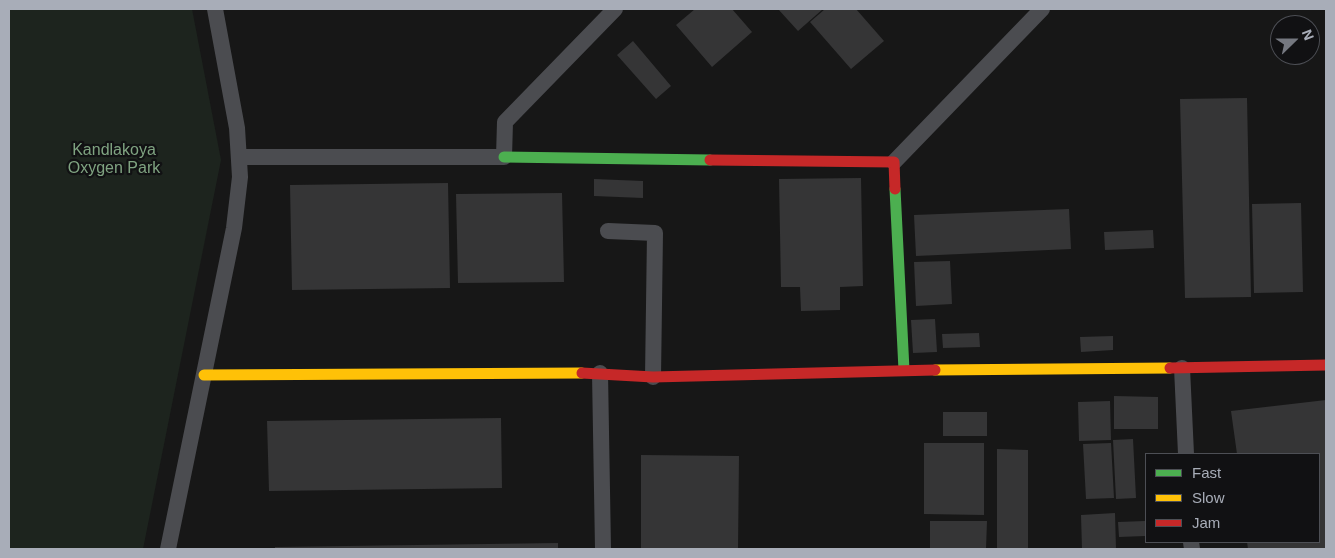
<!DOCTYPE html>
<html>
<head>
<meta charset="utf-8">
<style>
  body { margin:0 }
  #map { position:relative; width:1335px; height:558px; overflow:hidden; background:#171717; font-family:Helvetica,sans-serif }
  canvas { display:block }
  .frame { position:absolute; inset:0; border:10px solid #a8adb8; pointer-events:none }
  .legend { position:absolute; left:1145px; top:453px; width:175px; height:90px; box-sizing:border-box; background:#111113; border:1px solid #4d4f55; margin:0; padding:6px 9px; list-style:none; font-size:15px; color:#a8adb8 }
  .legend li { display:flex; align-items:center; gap:10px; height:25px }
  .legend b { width:25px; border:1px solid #4d4f55 }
  .north { position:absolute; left:1270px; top:15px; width:50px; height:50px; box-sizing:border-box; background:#111113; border:1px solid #4d4f55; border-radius:50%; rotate:68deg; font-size:14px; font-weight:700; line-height:20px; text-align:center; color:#a8adb8 }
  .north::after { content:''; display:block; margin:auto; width:18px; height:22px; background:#757880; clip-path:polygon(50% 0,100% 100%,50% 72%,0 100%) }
</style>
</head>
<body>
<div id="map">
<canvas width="1335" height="558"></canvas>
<div class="frame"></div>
<ul class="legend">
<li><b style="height:6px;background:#4caf50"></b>Fast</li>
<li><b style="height:6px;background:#ffc107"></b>Slow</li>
<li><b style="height:6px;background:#c62828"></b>Jam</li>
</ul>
<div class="north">N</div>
</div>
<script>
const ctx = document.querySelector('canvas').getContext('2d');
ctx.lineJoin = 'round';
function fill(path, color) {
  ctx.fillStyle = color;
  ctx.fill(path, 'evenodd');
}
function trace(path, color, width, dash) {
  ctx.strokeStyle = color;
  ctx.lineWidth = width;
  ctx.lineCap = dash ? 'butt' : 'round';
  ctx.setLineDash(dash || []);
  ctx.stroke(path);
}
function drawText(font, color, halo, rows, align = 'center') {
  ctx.font = font + ' Helvetica,sans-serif';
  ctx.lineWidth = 4.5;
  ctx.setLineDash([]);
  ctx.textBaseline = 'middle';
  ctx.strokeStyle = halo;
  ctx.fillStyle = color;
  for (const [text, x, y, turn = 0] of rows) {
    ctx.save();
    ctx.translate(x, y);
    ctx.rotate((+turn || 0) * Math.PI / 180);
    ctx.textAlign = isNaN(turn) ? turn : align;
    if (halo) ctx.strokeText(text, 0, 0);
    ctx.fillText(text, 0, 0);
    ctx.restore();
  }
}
fill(new Path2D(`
  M9,9H192L221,160L143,549H9Z`), '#1d241e');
fill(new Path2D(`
  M695,9H732L752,32L712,67L676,25Z
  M778,9H823L798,31Z
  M825,9H856L884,41L851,69L810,22Z
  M633,41L671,86L656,99L617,55Z
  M1247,98L1251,297L1185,298L1180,99Z
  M861,178L863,286L840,287V310L801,311L800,287H781L779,179Z
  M594,179L643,181V198L594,196Z
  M448,183L450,288L292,290L290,185Z
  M562,193L564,282L458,283L456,194Z
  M1301,203L1303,292L1254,293L1252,204Z
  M1069,209L1071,249L916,256L914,215Z
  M1153,230L1154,248L1105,250L1104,232Z
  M950,261L952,304L916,306L914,262Z
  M935,319L937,352L913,353L911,320Z
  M979,333L980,347L943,348L942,334Z
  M1113,336V350L1081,352L1080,337Z
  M1114,396L1158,397V429H1114Z
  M1326,400V549H1248L1247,542H1319V454H1237L1231,411Z
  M1110,401L1111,440L1079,441L1078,402Z
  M943,412H987V436H943Z
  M501,418L502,488L269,491L267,421Z
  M1133,439L1136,498L1116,499L1113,440Z
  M924,443H984V515L924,514Z
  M1111,443L1114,498L1086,499L1083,444Z
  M997,449L1028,450V549H997Z
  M641,455L739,456L738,549H641Z
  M1115,513L1116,549H1082L1081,515Z
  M930,521H987L986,549H930Z
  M1145,521V536L1119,537L1118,522Z
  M558,543V549H275V547Z`), '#353536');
trace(new Path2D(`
  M239,157H504L505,122L615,9
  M894,162L1042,9
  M608,231L655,233L653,377
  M1182,368L1186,454
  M600,373L603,549
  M1191,542L1192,549
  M168,549L234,228L240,177L237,128L215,9`), '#4b4c50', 16);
trace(new Path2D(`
  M504,157L710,160
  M895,189L904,370`), '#4caf50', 11);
trace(new Path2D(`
  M935,370L1170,368
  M204,375L582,373`), '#ffc107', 11);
trace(new Path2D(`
  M710,160L894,162L895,189
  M1170,368L1326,365
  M582,373L653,377L935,370`), '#c62828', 11);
drawText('16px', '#7fa381', '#111113', [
  ["Kandlakoya",114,151],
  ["Oxygen Park",114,169]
]);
</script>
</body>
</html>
